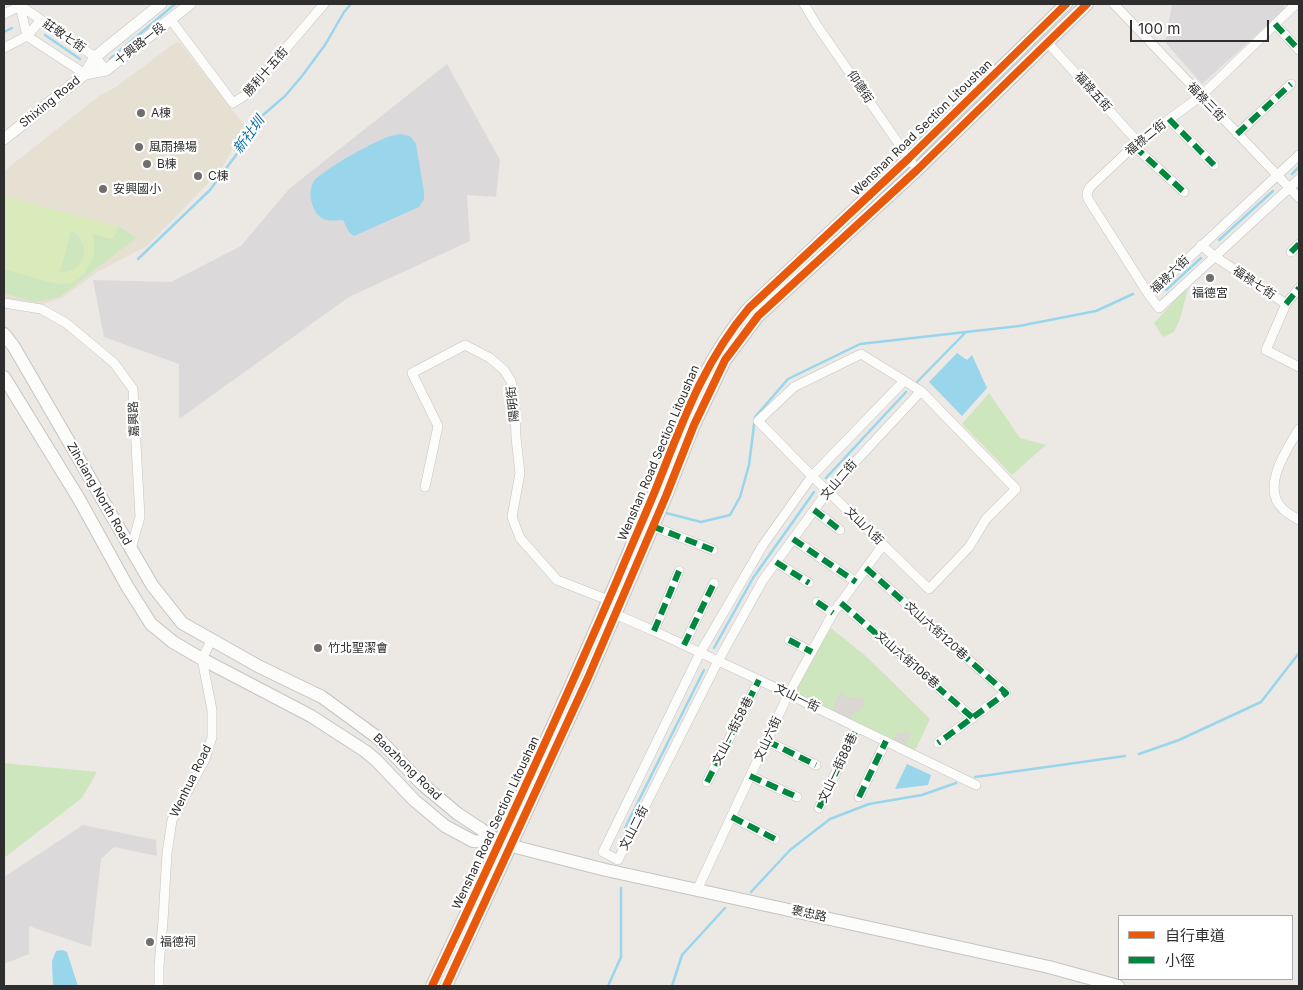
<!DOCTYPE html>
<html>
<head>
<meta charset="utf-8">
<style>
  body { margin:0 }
  #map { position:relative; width:1303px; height:990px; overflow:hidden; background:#ece8e4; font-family:Inter,"Noto Sans TC",sans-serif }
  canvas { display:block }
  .frame { position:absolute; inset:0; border:5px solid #2e2e2e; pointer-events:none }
  .legend { position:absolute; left:1118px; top:915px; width:175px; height:65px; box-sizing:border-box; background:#fff; border:1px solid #ababab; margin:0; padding:6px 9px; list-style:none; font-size:15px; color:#2e2e2e }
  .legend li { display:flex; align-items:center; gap:10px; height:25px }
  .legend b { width:25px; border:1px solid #ababab }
  .scale { position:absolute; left:1130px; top:20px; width:139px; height:22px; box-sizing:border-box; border:2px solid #2e2e2e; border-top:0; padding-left:6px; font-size:15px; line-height:18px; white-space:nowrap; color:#2e2e2e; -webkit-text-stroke:4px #fff; paint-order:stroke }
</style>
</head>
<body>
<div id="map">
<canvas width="1303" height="990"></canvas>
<div class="frame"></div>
<ul class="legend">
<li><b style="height:6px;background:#e8590c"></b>自行車道</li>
<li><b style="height:6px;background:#00873e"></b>小徑</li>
</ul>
<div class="scale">100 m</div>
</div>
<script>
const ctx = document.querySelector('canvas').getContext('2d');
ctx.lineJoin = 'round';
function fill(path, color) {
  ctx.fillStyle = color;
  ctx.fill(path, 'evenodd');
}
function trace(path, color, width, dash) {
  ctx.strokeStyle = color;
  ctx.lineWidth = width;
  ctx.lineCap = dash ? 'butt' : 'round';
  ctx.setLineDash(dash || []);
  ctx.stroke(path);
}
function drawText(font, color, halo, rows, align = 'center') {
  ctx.font = font + ' Inter,"Noto Sans TC",sans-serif';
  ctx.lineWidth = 4.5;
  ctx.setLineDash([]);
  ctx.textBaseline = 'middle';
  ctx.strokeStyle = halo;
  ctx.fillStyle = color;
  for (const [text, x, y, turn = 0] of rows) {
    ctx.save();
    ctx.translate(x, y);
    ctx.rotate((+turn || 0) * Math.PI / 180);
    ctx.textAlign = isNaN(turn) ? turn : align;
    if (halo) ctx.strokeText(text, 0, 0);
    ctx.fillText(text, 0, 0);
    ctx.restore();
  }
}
fill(new Path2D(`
  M1172,4H1284V10L1202,84L1165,42Z
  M447,64L500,160L496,197L467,195L470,241L349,297L179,419V364L104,337L93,280L171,282L241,246L289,189Z
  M83,825L156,840L157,856L114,847L101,859L91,947L29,926V954L4,964V877Z`), '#dcd9db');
fill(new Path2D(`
  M176,42L180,43L245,126L221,170L147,246L99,271L62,298L36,306L5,298L4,171L99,96L116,87Z`), '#e6e0d3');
fill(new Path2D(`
  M118,227L122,228L136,238L59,297L35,302L6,294L4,292V269L59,284L84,275L92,234L113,239Z
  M71,230C93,244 87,274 59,272Z
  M1189,285L1180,319L1174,332L1163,337L1154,323Z
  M989,393L1020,438L1046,445L1012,475L962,424Z
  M831,628L867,657L930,719L915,751L793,692Z
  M4,763L97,772L82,798L4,858Z`), '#cee6be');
fill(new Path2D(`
  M4,196L118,227L113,239L92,234C96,249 96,254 88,267C84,274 79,280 72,283C58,287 19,273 4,269V219L6,212L4,211ZM71,230C94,242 86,274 60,272Z`), '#d9eabb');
fill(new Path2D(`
  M841,690L846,697H859L864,699L865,701L864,707L847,719L832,711Z
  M906,732L911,734L905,747L892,741L897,734Z`), '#dad6d2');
fill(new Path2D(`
  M400,134L410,136L416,144L424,192V199L419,207L354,236L349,232L343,220C331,221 320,222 314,209C310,200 309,191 313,183C318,172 372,143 385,138C389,136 395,135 400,134Z
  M957,353L967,360L972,355L987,388L962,416L929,382Z
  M907,764L931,775L928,785L895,789Z
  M62,950L67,952L78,986H53L52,961L56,951Z`), '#99d6ec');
trace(new Path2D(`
  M4,32L12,28
  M45,35L80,59
  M110,59L175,4
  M1292,174L1299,167
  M1219,240L1273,191
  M138,259L210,190L242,147L263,115L285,96L302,76L325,45L344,12L351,4
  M1166,290L1201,258
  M917,382L965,333
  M826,478L906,392
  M666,513L701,522L730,515L740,497L749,465L755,417L788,379L860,344L1019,326L1096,311L1133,294
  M714,648L753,578L814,492
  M1139,754L1179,740L1261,702L1299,653
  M975,777L1125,756
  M625,828L704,670
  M751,892L790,850L830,819L869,804L922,795L956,783
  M608,986L621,957V888
  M672,986L682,955L725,908`), '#99d6ec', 2.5);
const minor = new Path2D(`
  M18,4L95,57L106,70
  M804,4L816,24L912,163
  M1114,4L1299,198
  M1296,4L1201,96L1138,142L1090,187L1087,193L1088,199L1149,295L1159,308L1299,179
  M20,6L27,36L85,74
  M4,14L20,6
  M171,20L233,103L247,94L324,4
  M1275,24L1299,50
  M1048,43L1138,142
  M4,48L27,36L41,20
  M1169,119L1214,165
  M1237,134L1291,84
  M1134,146L1184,192
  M1201,245L1214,256L1286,304L1266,350L1299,367
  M1291,252L1299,244
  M1149,295L1299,155
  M4,303L41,309L66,323L114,363L133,389L140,517L131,549
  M1286,304L1299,288
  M861,354L921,391L1016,489L986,519L969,547L929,589L812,476L758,421L794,387Z
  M904,381L812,476L763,545L700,653L603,852L618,860L718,661L763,580L828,491L921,391
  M1299,429C1287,449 1260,488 1283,509C1288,514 1294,517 1299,520
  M425,487L438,426L412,373L465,345L490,358L504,370L511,381L515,406L516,438L520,473L512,517L520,538L557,580L608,600L615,614L654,631L759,680L976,785
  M814,510L840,530
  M652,526L713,550
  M793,539L856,582
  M776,562L809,583
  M866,568L1006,693L938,743
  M817,602L833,613
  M841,603L973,718
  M654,631L679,571
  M789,640L812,652
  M684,645L714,583
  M767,741L816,765
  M750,776L797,797
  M707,782L759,680
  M859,797L886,741
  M819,808L857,728
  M732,817L775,839
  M697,890L788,695L833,613L883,545
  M159,986V966L163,921L167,853L172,820L205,759L212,737V710L202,659L212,639`);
const tertiary = new Path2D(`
  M85,74L106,70L190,4
  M4,139L85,74L95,57L161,4`);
const secondary = new Path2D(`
  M4,334L14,347L152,585L182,623L258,666L322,697L378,738L422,784L458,814L481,829L500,843
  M4,377L79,499L127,586L151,624L173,642L202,659L311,716L365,751L376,760L414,800L445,826L473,841L500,843L606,870L1049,967L1118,986
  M432,986C496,851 559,715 618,578C630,549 643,520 655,491C681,426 703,362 749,308L908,159L1066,4
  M446,986L587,680L666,496L694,425L725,360L758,316L917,170L1087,4`);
trace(minor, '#c5c4c5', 10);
trace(tertiary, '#c5c4c5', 12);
trace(secondary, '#c5c4c5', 14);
trace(minor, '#fcfcfb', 9);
trace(tertiary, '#fcfcfb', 11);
trace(secondary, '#fcfcfb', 12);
trace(new Path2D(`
  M1275,24L1299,50
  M1169,119L1214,165
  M1237,134L1291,84
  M1134,146L1184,192
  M1291,252L1299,244
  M1286,304L1299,288
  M814,510L840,530
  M652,526L713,550
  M793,539L856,582
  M776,562L809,583
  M866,568L1006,693L938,743
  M817,602L833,613
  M841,603L973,718
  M654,631L679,571
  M789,640L812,652
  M684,645L714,583
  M767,741L816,765
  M750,776L797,797
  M707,782L759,680
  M859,797L886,741
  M819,808L857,728
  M732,817L775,839`), '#00873e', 6, [12, 6]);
trace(new Path2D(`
  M432,986C496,851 559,715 618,578C630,549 643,520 655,491C681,426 703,362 749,308L908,159L1066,4
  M446,986L587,680L666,496L694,425L725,360L758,316L917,170L1087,4`), '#e8590c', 8);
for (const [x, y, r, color] of [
  [141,113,5,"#706f6e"],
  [139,147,5,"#706f6e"],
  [147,164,5,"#706f6e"],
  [198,176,5,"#706f6e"],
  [103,189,5,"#706f6e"],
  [1210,278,5,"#706f6e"],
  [318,648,5,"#706f6e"],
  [150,942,5,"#706f6e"]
]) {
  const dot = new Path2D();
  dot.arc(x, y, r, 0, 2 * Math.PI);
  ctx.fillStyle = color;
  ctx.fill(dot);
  trace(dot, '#fff', 2);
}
drawText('12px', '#2e2e2e', '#fff', [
  ["莊敬七街",64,36,34],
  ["十興路一段",140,44,-38],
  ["勝利十五街",266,72,-49],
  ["仰德街",860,87,56],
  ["福祿五街",1093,92,48],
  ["Shixing Road",50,102,-39],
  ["福祿三街",1206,102,46],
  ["Wenshan Road Section Litoushan",922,128,-44],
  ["福祿二街",1146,138,-39],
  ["福祿六街",1170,275,-44],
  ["福祿七街",1254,283,34],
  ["陽明街",513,404,-96],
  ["嘉興路",134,419,-92],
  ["Wenshan Road Section Litoushan",659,453,-67],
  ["文山二街",839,480,-49],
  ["Zihciang North Road",99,494,60],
  ["文山八街",864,526,44],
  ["文山六街120巷",936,631,42],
  ["文山六街106巷",907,660,41],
  ["文山一街",797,698,26],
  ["文山一街58巷",733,731,-63],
  ["文山六街",768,739,-65],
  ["Baozhong Road",407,767,44],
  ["文山一街88巷",838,768,-65],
  ["Wenhua Road",191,781,-64],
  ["Wenshan Road Section Litoushan",496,823,-65],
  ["文山二街",634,828,-63],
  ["褒忠路",809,914,12]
]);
drawText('12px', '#2e2e2e', '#fff', [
  ["A棟",151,113],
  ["風雨操場",149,147],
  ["B棟",157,164],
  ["C棟",208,176],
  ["安興國小",113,189],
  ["福德宮",1210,293,"center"],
  ["竹北聖潔會",328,648],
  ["福德祠",160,942]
], 'left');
drawText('italic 14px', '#0d6fa3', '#fff', [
  ["新社圳",249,135,-54]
]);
</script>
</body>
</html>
